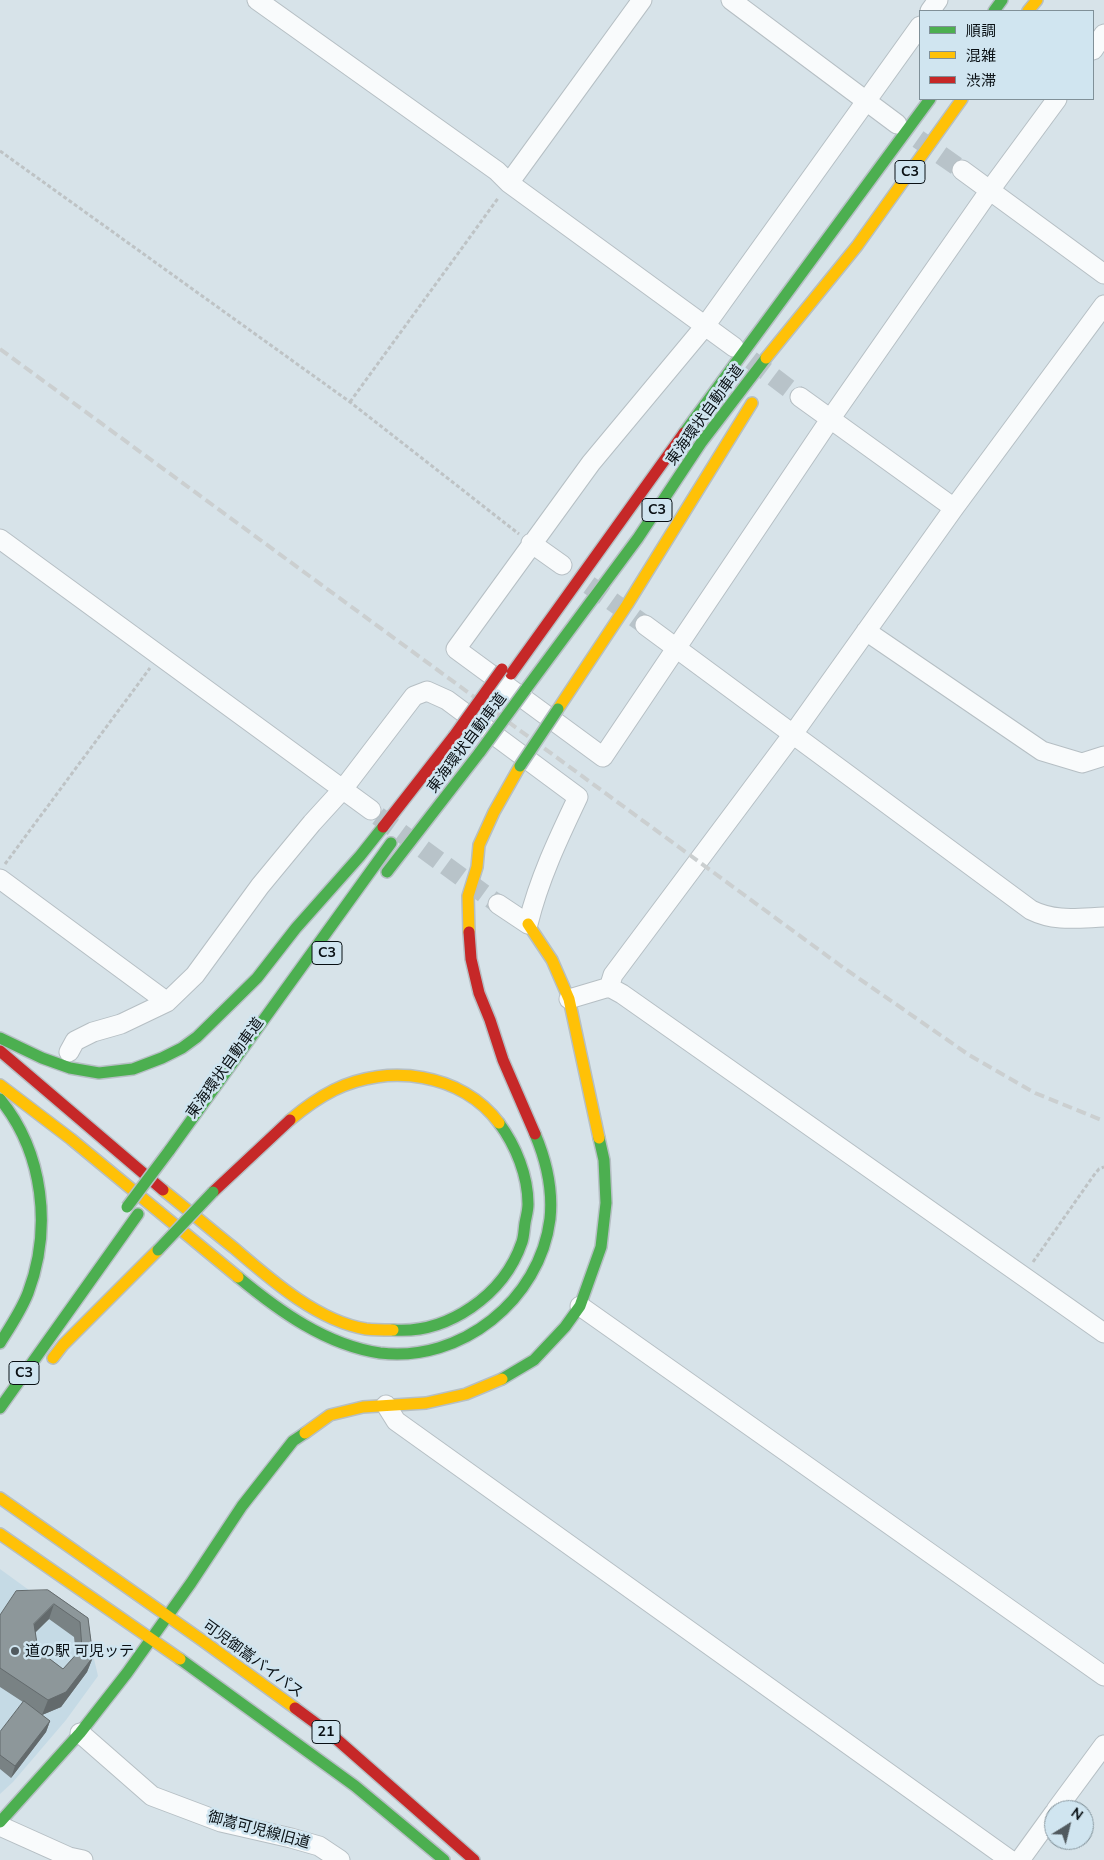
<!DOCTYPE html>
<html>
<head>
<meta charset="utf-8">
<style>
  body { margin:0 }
  #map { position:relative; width:1104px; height:1860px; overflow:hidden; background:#d7e3e9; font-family:Mulish,"Noto Sans JP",sans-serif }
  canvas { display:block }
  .legend { position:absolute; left:919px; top:10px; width:175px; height:90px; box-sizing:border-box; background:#d0e5f0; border:1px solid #809098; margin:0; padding:6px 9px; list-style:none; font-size:15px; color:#091014 }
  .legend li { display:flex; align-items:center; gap:10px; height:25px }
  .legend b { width:25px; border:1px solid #809098 }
  .north { position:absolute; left:1044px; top:1800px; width:50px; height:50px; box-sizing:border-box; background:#d0e5f0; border:1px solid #809098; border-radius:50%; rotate:36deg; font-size:14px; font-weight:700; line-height:20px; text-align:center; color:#091014 }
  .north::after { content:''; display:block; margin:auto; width:18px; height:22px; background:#515a5f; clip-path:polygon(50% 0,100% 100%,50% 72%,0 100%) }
</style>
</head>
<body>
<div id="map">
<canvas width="1104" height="1860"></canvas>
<ul class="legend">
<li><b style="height:6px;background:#4caf50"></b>順調</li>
<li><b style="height:6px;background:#ffc107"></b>混雑</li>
<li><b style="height:6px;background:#c62828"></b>渋滞</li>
</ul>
<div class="north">N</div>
</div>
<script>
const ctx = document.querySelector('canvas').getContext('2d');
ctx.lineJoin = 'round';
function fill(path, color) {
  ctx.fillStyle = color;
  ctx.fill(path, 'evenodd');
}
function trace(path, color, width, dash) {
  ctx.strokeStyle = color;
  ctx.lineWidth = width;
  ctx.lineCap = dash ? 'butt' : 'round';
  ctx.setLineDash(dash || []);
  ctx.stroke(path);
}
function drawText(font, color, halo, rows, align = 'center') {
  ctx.font = font + ' Mulish,"Noto Sans JP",sans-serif';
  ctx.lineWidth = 5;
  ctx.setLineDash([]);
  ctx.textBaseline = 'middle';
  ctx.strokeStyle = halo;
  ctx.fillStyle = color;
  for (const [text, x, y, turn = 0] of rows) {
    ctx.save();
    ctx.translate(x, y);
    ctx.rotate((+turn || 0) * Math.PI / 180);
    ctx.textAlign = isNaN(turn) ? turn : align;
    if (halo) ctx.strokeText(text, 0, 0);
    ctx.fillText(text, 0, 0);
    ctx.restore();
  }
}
fill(new Path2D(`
  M0,1569L88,1633L98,1676L66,1720L13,1782L0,1794Z`), '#c5dae5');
trace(new Path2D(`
  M918,139L962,170
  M751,360L800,397
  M589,585L645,625
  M378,816L498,904`), '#b8c3c9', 19, [19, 9]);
const street = new Path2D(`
  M257,0L497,171L509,183L734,347
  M731,0L897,124
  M930,11L938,0
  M920,26L705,326L591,463L456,649L603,757L831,418L990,190L1057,99
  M1093,50L1104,34
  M962,170L1104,274
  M509,183L642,0
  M800,397L954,508
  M0,539L371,810
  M531,543L562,565
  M645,625L1031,910C1055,922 1078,918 1104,917
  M866,631L1042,751L1082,763L1104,756
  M0,879L167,1002
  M609,988L613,975L793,734L954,508L1104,305
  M569,999L606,988H611L622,994L1104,1333
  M69,1052L75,1041L93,1032L121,1024L167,1002L195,975L260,886L312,823L343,789L414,696L427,691L447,700L578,797C558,839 539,879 528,924L498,904
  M580,1306L1104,1676
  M386,1405L396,1421L1010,1860
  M80,1733L152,1796L221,1822L291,1838L319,1846L340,1860
  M1056,1810L1104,1745
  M0,1826L69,1857L83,1860
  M1020,1860L1054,1813`);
const fast = new Path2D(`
  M994,11L1002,0
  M684,433L930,99
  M526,689L638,538L701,443L766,358
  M387,872L480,752
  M0,1038L42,1058L70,1068L99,1073L133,1069L162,1058L182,1048L197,1037L257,978L296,928L360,856L383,827
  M0,1099C44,1153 52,1229 28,1293C21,1311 10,1327 0,1343
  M169,1151L391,843
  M238,1277C279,1311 326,1345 380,1353C461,1363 540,1300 550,1219C553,1190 546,1160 535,1134
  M393,1330C448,1334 504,1295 522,1242C524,1236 524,1229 525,1223C526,1217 528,1211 528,1204C528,1176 516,1146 499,1123
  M502,1379L534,1360L565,1327L580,1306L601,1247L606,1203L604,1160L599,1138
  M0,1408L138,1214
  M180,1659L355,1786L444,1860
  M0,1822L80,1733L127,1673L191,1583L242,1506L293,1441L305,1433`);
const slow = new Path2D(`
  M1028,11L1037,0
  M766,358L857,246L962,99
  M558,709L627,605L752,403
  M528,924L552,960L569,999L599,1138
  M469,932L468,896L477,867L479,845L494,812L520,766
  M0,1085L71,1139L238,1277
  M290,1120C303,1109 318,1098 334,1090C388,1063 462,1073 499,1123
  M163,1190C187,1209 210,1229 234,1248C270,1279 317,1321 366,1329C375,1330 384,1330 393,1330
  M53,1358L63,1345L158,1250
  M305,1433L330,1415L363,1407L426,1403L466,1394L502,1379
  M0,1498L203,1641L295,1708
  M0,1534L180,1659`);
const jam = new Path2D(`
  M511,674L684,433
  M383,827L454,736
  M469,932L471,959L479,993L490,1020L503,1060L535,1134
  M0,1051L163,1190
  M213,1192L290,1120
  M295,1708L333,1736L474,1860`);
trace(street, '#b6bfc4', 21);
trace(fast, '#b6bfc4', 14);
trace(slow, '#b6bfc4', 14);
trace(jam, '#b6bfc4', 14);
trace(new Path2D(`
  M0,151L350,402L519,534
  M350,402L499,197
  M5,864L150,668
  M1033,1262L1094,1175L1099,1169L1104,1167`), '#bec3c5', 3, [4, 2.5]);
trace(street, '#f9fbfc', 19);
trace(fast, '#4caf50', 11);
trace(slow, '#ffc107', 11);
trace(jam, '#c62828', 11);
trace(new Path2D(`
  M0,349L841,966L969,1055L1035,1093L1104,1121`), '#cbcfd0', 4, [10, 5]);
const fastBridge = new Path2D(`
  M480,752L526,689
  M520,766L558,709
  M127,1207L169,1151
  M158,1250L213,1192`);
const jamBridge = new Path2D(`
  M454,736L502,669`);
trace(fastBridge, '#b6bfc4', 14, []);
trace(jamBridge, '#b6bfc4', 14, []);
trace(fastBridge, '#4caf50', 11);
trace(jamBridge, '#c62828', 11);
fill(new Path2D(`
  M48,1590L88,1618L93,1657L87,1672L61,1707L42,1715L50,1721L46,1732L11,1778L0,1769V1732L23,1702L0,1687V1615ZM49,1619L74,1637L76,1655L63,1669L38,1650L35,1632Z`), '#798284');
fill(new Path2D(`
  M54,1604L49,1619L29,1639L34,1624Z
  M93,1657L87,1672L61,1707L42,1715L48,1700Z
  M50,1721L46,1732L11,1778L15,1766Z`), '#636a6c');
const building = new Path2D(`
  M48,1590L88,1618L93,1657L66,1692L48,1700L0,1668V1615L16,1591ZM54,1604L80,1622L82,1648L63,1669L38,1650L34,1624Z
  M24,1701L50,1721L15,1766L0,1755V1732Z`);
fill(building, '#8d979a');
trace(building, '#636a6c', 1);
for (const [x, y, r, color] of [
  [15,1651,5,"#515a5f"]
]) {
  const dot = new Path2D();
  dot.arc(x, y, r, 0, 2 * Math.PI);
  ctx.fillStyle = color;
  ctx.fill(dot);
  trace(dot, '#d0e5f0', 2);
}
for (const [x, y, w] of [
  [910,172,30],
  [657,510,30],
  [327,953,30],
  [24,1373,30],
  [326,1732,28]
]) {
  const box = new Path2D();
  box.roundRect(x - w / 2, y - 11.5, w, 23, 4);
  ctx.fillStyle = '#d0e5f0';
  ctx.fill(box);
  trace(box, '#091014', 1);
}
drawText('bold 14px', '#091014', null, [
  ["C3",910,172],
  ["C3",657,510],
  ["C3",327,953],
  ["C3",24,1373],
  ["21",326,1732]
]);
drawText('15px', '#091014', '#d0e5f0', [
  ["東海環状自動車道",705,415,-54],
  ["東海環状自動車道",467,743,-53],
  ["東海環状自動車道",225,1068,-54],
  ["可児御嵩バイパス",253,1659,36],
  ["御嵩可児線旧道",259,1830,15]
]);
drawText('15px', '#091014', '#d0e5f0', [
  ["道の駅 可児ッテ",25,1651]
], 'left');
</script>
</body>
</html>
